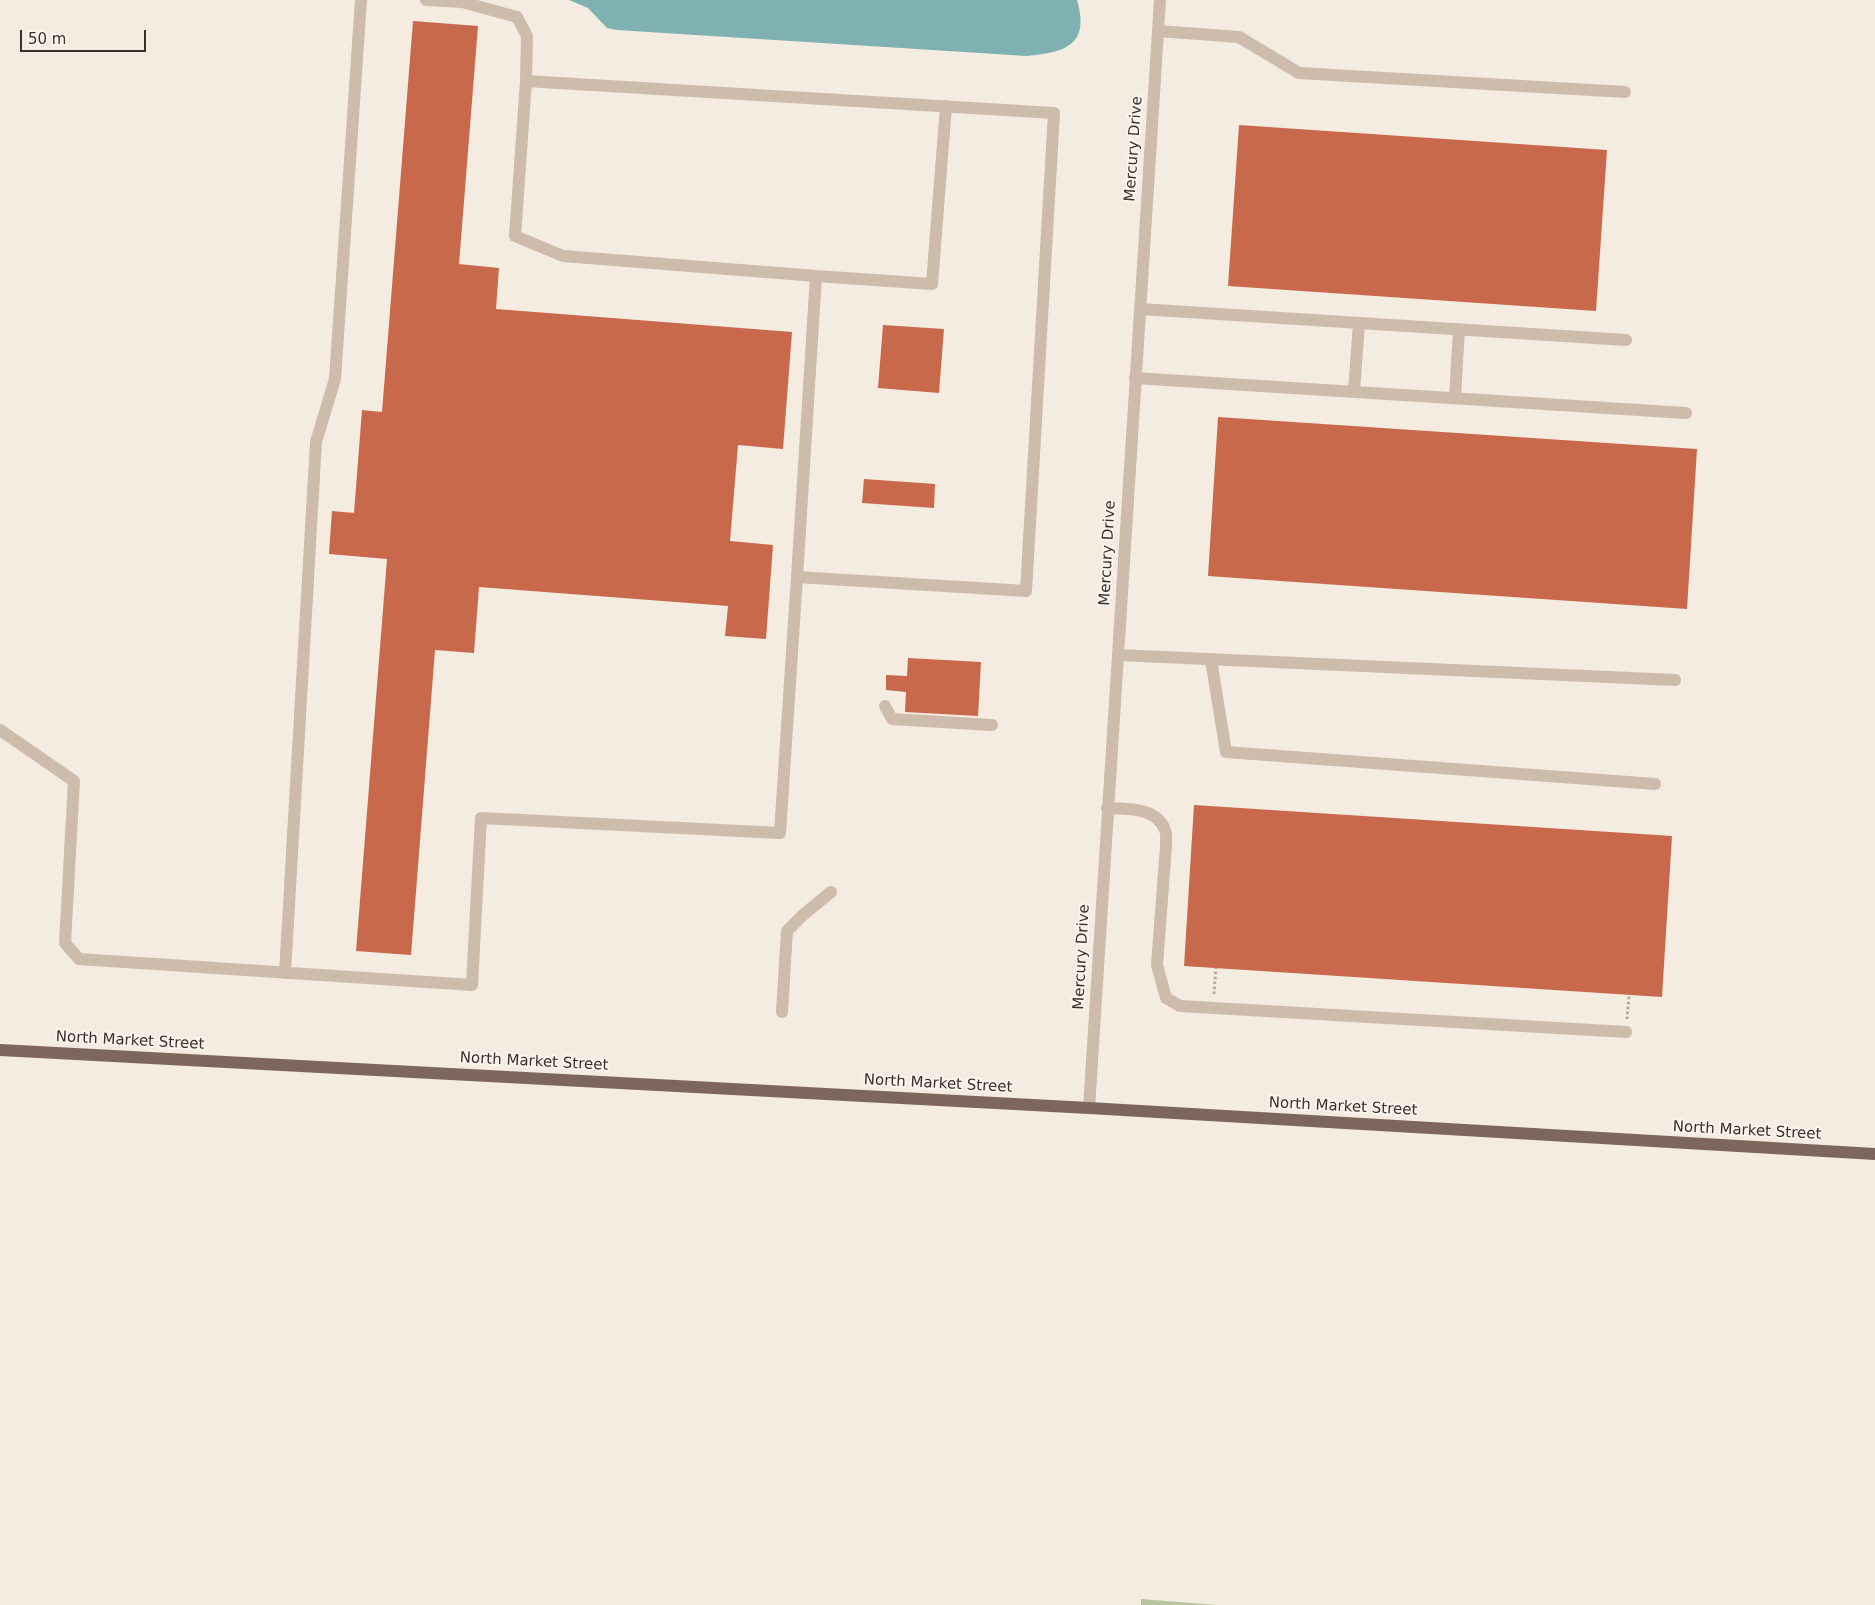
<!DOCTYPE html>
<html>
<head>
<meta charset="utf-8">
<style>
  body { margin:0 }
  #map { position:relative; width:1875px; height:1605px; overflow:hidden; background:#f4ebe1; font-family:"DejaVu Sans",sans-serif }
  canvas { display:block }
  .scale { position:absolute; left:20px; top:30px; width:126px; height:22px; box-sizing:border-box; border:2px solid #3b302b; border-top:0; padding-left:6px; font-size:15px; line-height:18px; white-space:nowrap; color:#3b302b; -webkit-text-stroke:4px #fbf5ee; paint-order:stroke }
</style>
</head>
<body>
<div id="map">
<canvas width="1875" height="1605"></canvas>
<div class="scale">50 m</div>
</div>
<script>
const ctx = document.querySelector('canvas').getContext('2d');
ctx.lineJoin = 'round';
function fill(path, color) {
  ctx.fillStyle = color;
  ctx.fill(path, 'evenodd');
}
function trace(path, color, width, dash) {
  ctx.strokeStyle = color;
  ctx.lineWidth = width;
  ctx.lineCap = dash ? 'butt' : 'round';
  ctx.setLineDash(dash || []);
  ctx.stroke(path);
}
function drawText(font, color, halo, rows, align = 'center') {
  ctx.font = font + ' "DejaVu Sans",sans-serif';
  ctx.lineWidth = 4;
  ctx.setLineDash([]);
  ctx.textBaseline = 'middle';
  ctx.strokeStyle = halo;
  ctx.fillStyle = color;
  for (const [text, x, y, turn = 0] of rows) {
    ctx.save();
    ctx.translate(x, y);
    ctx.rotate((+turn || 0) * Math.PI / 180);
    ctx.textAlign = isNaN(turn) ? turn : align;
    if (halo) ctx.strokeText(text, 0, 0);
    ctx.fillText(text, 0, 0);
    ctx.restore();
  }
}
fill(new Path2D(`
  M1141,1599L1217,1605H1141Z`), '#b8c4a0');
fill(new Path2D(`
  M569,0H1077C1090,45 1066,52 1027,56L617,30L607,28L588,8Z`), '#7fb0b2');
fill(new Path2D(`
  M413,21L478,26L459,264L499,268L496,309L792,332L783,449L738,445L730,541L773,545L766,639L725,636L728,606L479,587L474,653L435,650L411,955L356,951L387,559L329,554L332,511L354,513L362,410L382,412Z
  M1239,125L1607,150L1596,311L1228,286Z
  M883,325L944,329L939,393L878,388Z
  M1218,417L1697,449L1687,609L1208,576Z
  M864,479L935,484L934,508L862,503Z
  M908,658L981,662L978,716L905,712L906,692L886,690V675L907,676Z
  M1194,805L1672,836L1662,997L1184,966Z`), '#c8694b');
trace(new Path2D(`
  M1214,994L1216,968
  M1627,1019L1629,995`), '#b9a596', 3, [2.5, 2.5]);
trace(new Path2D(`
  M1158,31L1239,37L1299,73L1625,92
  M526,81L515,236L563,256L816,276L797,577
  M816,276L932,284L946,106
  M1140,309L1626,340
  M1135,378L1686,413
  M1354,391L1359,323
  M1455,398L1459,329
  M1118,655L1675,680
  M1211,660L1226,752L1655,784
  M885,706L892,719L992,725
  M0,730L74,781L65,943L79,959L472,985L481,818L780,833L797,577L1026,591L1054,113L526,81L527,36L517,17L462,2L426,0
  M1107,808C1127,809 1157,807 1165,830C1167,834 1166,841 1166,846L1157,965L1166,998L1180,1006L1626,1032
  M285,973L316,442L335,379L361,0
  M782,1012L787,931L803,915L831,892
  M1089,1108L1160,0`), '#cdbbac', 12);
trace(new Path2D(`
  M0,1050L1089,1108L1875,1154`), '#7d675c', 12);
drawText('15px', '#3b302b', '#fbf5ee', [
  ["Mercury Drive",1134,149,-86],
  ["Mercury Drive",1108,553,-87],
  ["Mercury Drive",1082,957,-87],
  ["North Market Street",130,1041,3],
  ["North Market Street",534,1062,3],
  ["North Market Street",938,1084,3],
  ["North Market Street",1343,1107,3],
  ["North Market Street",1747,1131,3]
]);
</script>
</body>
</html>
